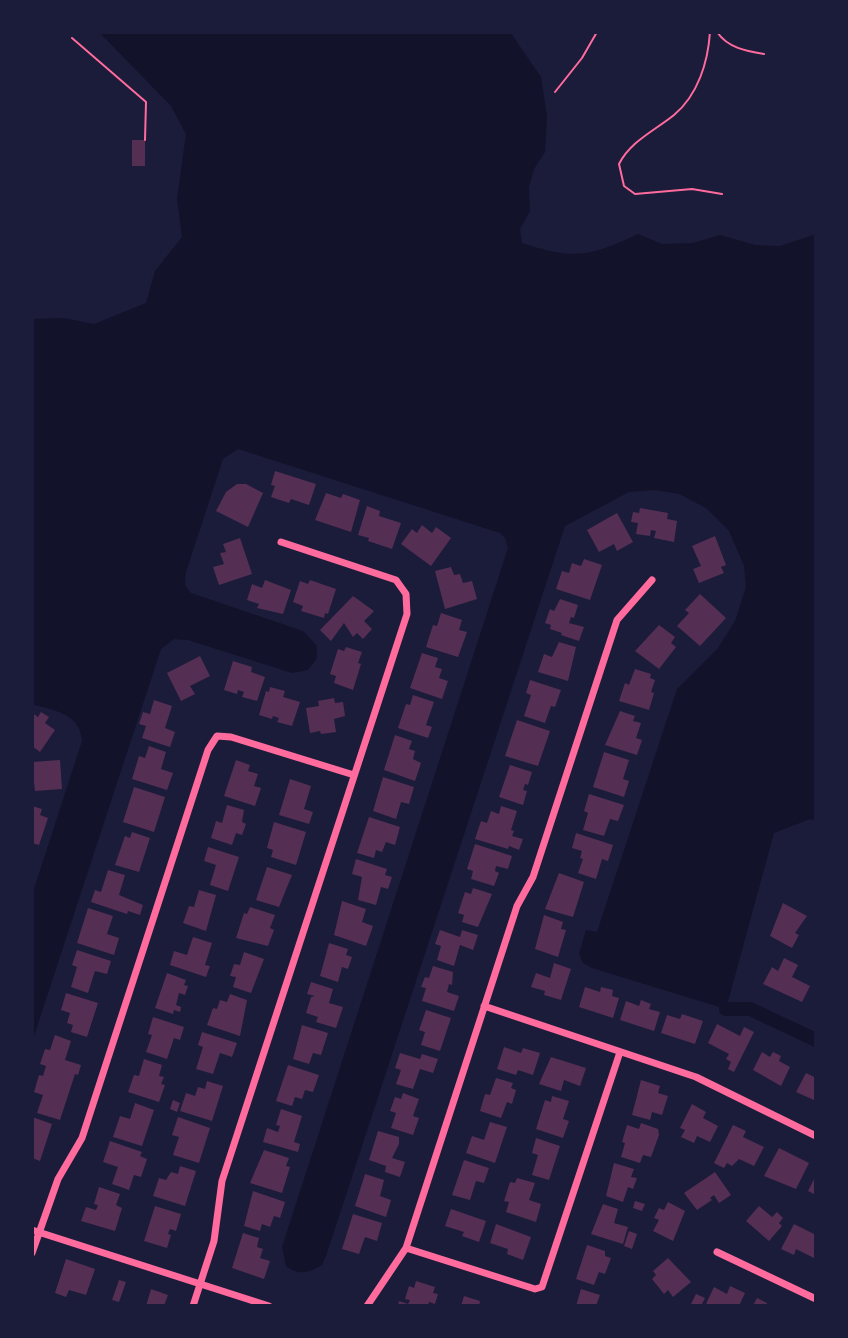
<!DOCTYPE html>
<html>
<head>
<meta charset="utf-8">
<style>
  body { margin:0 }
  #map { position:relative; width:848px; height:1338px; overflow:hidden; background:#1b1b3a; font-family:Cabin,sans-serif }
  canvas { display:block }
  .frame { position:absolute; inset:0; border:34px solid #1b1b3a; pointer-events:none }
</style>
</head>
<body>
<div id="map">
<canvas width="848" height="1338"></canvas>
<div class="frame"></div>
</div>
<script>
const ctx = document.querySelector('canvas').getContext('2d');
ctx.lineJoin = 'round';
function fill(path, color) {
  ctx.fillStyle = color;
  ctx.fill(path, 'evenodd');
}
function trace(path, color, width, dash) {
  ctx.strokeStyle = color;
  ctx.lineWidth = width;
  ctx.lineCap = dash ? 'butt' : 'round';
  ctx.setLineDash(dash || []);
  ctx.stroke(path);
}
fill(new Path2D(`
  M99,32H510L541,77L547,116L545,152L534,169L529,187L530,211L520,229L522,243C574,260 589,257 638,234L662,244L693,243L720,235L755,245L780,246L816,234V821L810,819L774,833L726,1009L592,968L583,963L579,954L586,930L597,932L677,689L718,648L735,621L746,587L744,566L729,531L706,508L679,494L656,490L629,492L565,526L326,1256L322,1265C310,1273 298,1276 286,1266L282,1247L508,548L505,538L500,533L238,449L223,459L186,572L185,585L191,593L303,631L317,646V658L308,670L292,673L188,640L174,639L161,649L32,1042V895L82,741C80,713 55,711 32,704V319L64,318L94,324L146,303L155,271L182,237L177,199L186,134L171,106Z`), '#12122b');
trace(new Path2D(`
  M726,1009H750L816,1040`), '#12122b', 14);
fill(new Path2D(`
  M132,140H145V166H132Z
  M275,471L316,484L309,505L291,499L289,503L271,497L275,486L271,485Z
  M237,484H246L263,493L248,527L216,511L226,492Z
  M326,493L341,498L343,494L360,500L351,532L315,520Z
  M367,506L380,511L379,516L401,523L392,549L368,541L369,538L358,535Z
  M640,508L668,513L667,519L677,521L674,542L654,538L656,531L651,530L650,536L636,534L638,523L631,522L633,512L639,513Z
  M617,513L633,542L617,551L614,544L599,552L587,530Z
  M422,525L432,533L436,527L451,538L431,566L401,544L412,529L417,533Z
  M715,536L726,565L721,567L724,573L699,583L693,569L701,566L692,546Z
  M240,538L252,574L219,585L213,567L224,564L220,553L226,552L223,544Z
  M584,559L602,565L590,600L556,589L562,571L569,573L572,563L581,566Z
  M451,567L454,575L460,574L463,583L472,581L477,599L445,609L435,571Z
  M265,580L291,590L283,614L257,608L259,604L247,600L252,584L262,588Z
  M310,580L336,589L328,614L325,613L324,618L301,611L303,606L293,602L300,581L308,584Z
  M700,594L726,618L700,646L677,626L689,613L685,610Z
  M353,596L374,611L364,621L372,629L363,639L357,633L353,637L344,623L331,641L320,630Z
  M560,599L578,605L574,618L571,617L569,623L584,627L579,641L561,635L562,633L550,629L551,625L545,623L550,609L554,611Z
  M441,613L462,620L459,630L467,632L458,657L426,647L433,625L437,626Z
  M659,625L675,637L671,643L676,647L659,669L635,651Z
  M559,642L576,647L568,681L538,672L544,654L552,657Z
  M346,647L362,652L358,663L361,664L353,690L334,683L336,676L330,674L338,649L344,651Z
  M422,653L438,658L435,667L442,669L439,678L448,681L442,699L410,688Z
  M200,656L210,676L190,686L195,694L181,701L167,673Z
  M233,661L252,667L251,672L265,677L257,701L242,697L244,692L238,690L237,694L224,690Z
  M635,669L651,674L650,678L655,680L651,692L654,693L649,710L619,701L625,683L629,685Z
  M530,680L561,690L555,707L551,706L545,723L524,716L531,695L526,693Z
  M270,687L285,691L283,697L300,702L292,726L277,722L279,718L273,716L272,719L259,715L266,691L269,692Z
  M413,695L434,702L426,725L432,727L428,738L398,728L406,704L410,705Z
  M334,698L335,703L343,702L345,716L334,719L336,732L321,734L320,731L310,733L306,708L319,706L318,701Z
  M154,700L172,706L165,728L175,732L170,747L142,738L146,726L139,724L143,712L150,714Z
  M620,711L635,716L633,721L641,723L636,738L642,740L637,755L605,745Z
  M41,712L49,717L45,723L55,730L40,752L32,746V713L38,717Z
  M517,720L550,731L538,766L505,756Z
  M395,735L412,741L409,749L415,751L413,759L421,763L415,781L384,770Z
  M149,746L166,752L161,769L173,773L167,790L132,779L139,756L145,758Z
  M604,752L629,760L623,779L629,781L624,797L593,787Z
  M60,760L62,789L35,791L32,762Z
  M236,760L250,765L248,771L258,774L254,786L261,788L255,806L224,796Z
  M510,765L532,772L528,785L525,784L523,790L527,791L523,805L499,797Z
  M383,777L414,787L409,804L401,802L396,819L373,811Z
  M290,779L311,786L304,809L313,812L309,824L279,815Z
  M134,787L165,797L154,832L123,822Z
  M589,794L624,805L618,821L610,819L604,836L583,830L588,813L584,811Z
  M227,805L244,810L242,822L246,824L242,835L236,833L232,845L211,838L216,821L222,823Z
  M32,806L42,809L40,815L48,818L39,845L32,843Z
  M501,806L517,811L511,830L514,831L512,836L523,839L519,850L509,846L508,849L475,839L481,821L487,823L491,811L499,814Z
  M369,817L400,827L395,845L386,842L382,852L376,850L374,858L357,853Z
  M274,822L306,832L296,865L271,857L273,850L267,848Z
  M132,832L150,838L139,872L115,865L125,836L130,838Z
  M576,833L613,845L608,861L602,859L596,879L578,873L583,859L580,858L582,851L572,848Z
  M475,844L512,856L508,869L496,866L495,871L499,873L494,886L471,879L473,871L467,869Z
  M208,847L239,857L228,891L210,885L216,865L204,861Z
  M356,859L387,869L385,875L392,877L388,889L381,887L376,905L358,900L362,877L352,874Z
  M267,867L292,875L279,907L256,900Z
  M108,870L125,875L119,895L143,905L140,915L128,911L127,914L91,902L95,890L101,892Z
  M559,873L584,882L573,917L545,909Z
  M473,888L492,894L478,927L462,922L464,915L458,913L465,892L471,894Z
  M199,890L216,895L206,931L183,923L189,906L194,907Z
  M342,901L366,909L362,922L373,926L366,946L334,935Z
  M783,903L807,916L795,933L799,935L792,948L770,936Z
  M250,907L275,915L270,928L274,930L268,946L236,938L244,913L247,914Z
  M88,908L113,916L107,934L119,938L114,955L77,943Z
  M544,915L563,922L561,929L566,930L558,957L535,949Z
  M440,930L460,937L462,930L478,935L473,950L460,945L454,966L437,960L441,946L435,944Z
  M193,937L212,943L205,965L210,966L206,977L170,965L174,951L187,955Z
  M329,943L348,949L346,955L352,957L348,969L342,967L338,982L320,976Z
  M77,950L111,961L107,974L95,971L88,993L71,987L77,967L72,965Z
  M244,952L264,959L251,993L233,987L236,977L230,976L234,964L240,965Z
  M784,958L798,965L792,977L810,986L802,1002L763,984L772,967L778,971Z
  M554,963L571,969L561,1000L544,995L545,991L531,987L536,973L550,978Z
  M433,966L453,972L452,985L449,984L447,992L459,996L454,1011L422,1001L426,988L421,987L425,977L429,978Z
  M167,973L186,980L184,985L188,986L185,995L179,993L176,1005L181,1007L180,1012L174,1010L173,1014L155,1008Z
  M311,982L333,989L329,1003L343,1007L336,1028L316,1022L318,1017L306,1013L311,997L315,996L307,994Z
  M585,987L600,992L601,987L613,990L612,996L619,998L613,1018L579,1007Z
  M66,993L98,1003L87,1037L71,1032L73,1025L67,1023L70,1013L61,1010Z
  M230,994L247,1000L240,1036L207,1025L213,1008L217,1009L220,1000L227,1002Z
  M641,1000L651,1004L649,1009L660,1012L654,1031L620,1020L626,1001L639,1006Z
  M426,1010L451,1018L440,1051L421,1045L425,1032L419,1030Z
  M682,1014L703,1021L695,1044L661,1033L667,1015L680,1019Z
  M153,1017L184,1027L180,1040L174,1038L167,1059L146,1052L152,1035L148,1034Z
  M717,1024L740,1036L744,1027L754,1032L734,1072L728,1069L731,1062L726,1059L729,1054L708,1043Z
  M302,1025L328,1033L321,1055L313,1053L309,1064L293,1059Z
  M202,1032L237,1043L232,1057L220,1053L213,1074L196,1069L203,1047L198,1045Z
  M55,1035L71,1041L65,1060L81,1065L78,1075L75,1074L60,1120L37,1113L43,1095L34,1092L39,1075L43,1076L46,1066L40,1064L45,1049L50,1050Z
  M504,1047L521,1053L523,1048L540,1053L533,1075L518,1070L516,1075L497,1069Z
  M762,1052L770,1057L773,1052L781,1056L779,1061L790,1067L781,1086L753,1070Z
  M400,1053L420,1059L422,1054L438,1059L433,1073L420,1069L413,1089L396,1084L401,1070L395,1068Z
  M551,1057L586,1068L580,1086L564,1080L561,1091L539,1084Z
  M144,1059L162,1065L159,1076L164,1077L161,1084L165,1085L159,1102L128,1092L134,1075L139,1076Z
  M288,1065L319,1075L313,1092L305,1090L302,1099L295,1097L292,1106L276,1101Z
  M806,1073L816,1078V1101L796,1092Z
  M496,1078L513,1083L511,1088L516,1090L512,1104L507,1102L501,1118L480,1111L485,1094L490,1095Z
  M641,1080L660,1086L658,1093L668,1096L662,1115L652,1112L650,1120L632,1115Z
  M207,1081L223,1086L212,1121L180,1111L186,1093L195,1096L198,1087L205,1089Z
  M403,1093L419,1099L413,1116L419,1118L413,1135L391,1128L396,1113L390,1111L395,1097L401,1099Z
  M552,1096L569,1101L563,1119L569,1121L563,1138L536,1129L545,1100L551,1102Z
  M173,1100L180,1103L177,1112L170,1109Z
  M135,1103L154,1110L142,1146L113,1137L120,1116L130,1119Z
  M692,1104L706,1112L703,1118L718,1126L710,1142L697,1136L694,1143L681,1137L685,1130L680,1128Z
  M281,1109L302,1116L294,1142L300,1144L298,1152L263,1142L267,1128L278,1132L280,1126L276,1125Z
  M32,1117L52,1124L40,1161L32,1158Z
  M178,1117L210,1128L199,1163L173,1155L179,1137L172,1135Z
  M490,1122L507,1127L495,1163L466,1153L472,1136L484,1140Z
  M641,1123L658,1129L659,1135L651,1157L643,1155L640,1163L621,1157L625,1143L622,1142L627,1125L639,1129Z
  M733,1125L746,1131L743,1137L764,1147L754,1166L739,1159L732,1166L727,1163L724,1168L714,1163Z
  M378,1131L399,1137V1144L392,1158L405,1162L400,1177L385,1172L386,1166L369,1160Z
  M536,1138L560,1146L549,1180L532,1175L538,1155L532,1153Z
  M110,1141L142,1152L140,1156L147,1159L141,1177L134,1175L129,1190L112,1184L118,1167L103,1162Z
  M779,1148L809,1163L796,1189L764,1176Z
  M264,1150L289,1158L286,1166L290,1167L282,1193L250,1183Z
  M464,1160L489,1168L484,1183L476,1181L470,1200L452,1195Z
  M614,1163L634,1169L631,1177L637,1178L633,1189L628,1187L623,1202L606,1196Z
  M180,1166L196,1171L185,1206L153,1196L159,1178L166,1180L171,1172L178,1174Z
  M715,1172L731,1195L719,1203L714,1195L710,1198L712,1200L697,1210L684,1193Z
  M365,1174L384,1180L380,1196L391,1200L386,1217L355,1206Z
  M816,1175V1195L808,1191Z
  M517,1178L535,1183L529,1200L541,1204L536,1222L506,1212L509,1202L504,1201L510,1182L515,1183Z
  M99,1187L120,1194L116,1205L122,1208L115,1231L81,1221L86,1207L96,1210L98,1205L94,1204Z
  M253,1191L285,1202L280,1218L274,1216L270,1227L262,1224L260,1231L244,1226Z
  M635,1201L645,1204L642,1211L633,1208Z
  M668,1202L685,1211L673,1241L653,1231L659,1220L654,1218L659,1208L664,1210Z
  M603,1204L618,1209L614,1223L628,1227L623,1244L591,1234Z
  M155,1206L181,1214L176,1231L170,1229L168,1234L171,1235L167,1248L144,1241Z
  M759,1206L772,1217L777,1212L783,1218L779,1223L782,1226L769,1241L746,1221Z
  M451,1209L486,1221L479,1242L462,1236L464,1232L445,1226Z
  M353,1214L382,1223L377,1241L365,1237L359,1254L342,1249Z
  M496,1224L531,1237L523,1260L507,1254L508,1249L490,1243Z
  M794,1224L816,1235V1259L796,1249L794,1255L781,1249Z
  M629,1231L637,1234L632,1249L624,1246Z
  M243,1233L259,1238L257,1247L263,1249L260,1258L270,1261L264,1279L232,1268Z
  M587,1245L605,1251V1256L611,1258L605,1274L599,1272L594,1285L576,1279Z
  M668,1258L691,1282L673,1297L668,1290L664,1294L652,1279L656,1275L653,1271Z
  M66,1259L95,1269L86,1295L69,1290L66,1297L55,1293Z
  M119,1280L126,1282L119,1302L112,1300Z
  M416,1281L435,1287L433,1293L438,1294L435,1304L429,1302L428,1306H398L399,1301L408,1304L410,1300L405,1299L409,1286L414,1288Z
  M730,1286L745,1293L739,1306H705L714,1287L727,1294Z
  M151,1289L168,1295L164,1306H146Z
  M581,1289L600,1295L596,1306H576Z
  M696,1294L705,1298L701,1306H690Z
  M464,1296L480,1301L479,1306H461Z
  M757,1298L767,1303L766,1306H753Z`), '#542f53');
trace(new Path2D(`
  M710,32C708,62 698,95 674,115C654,131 631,141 619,164L624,186L635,194L692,189L722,194
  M717,32C728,48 746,51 764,54
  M72,38L146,102L145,140
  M555,92L582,58L597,32`), '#ff6b9d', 2);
trace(new Path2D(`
  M484,1006L696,1077L816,1136
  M32,1230L269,1306
  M406,1248L535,1289L542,1287L620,1052
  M717,1252L816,1299
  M32,1253L58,1179L82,1138L208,750L217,736L231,737L354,775
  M193,1306L214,1241L222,1181L407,614L406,594L396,580L281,542
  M367,1306L406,1248L517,906L533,877L617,620L652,580`), '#ff6b9d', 7);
</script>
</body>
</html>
